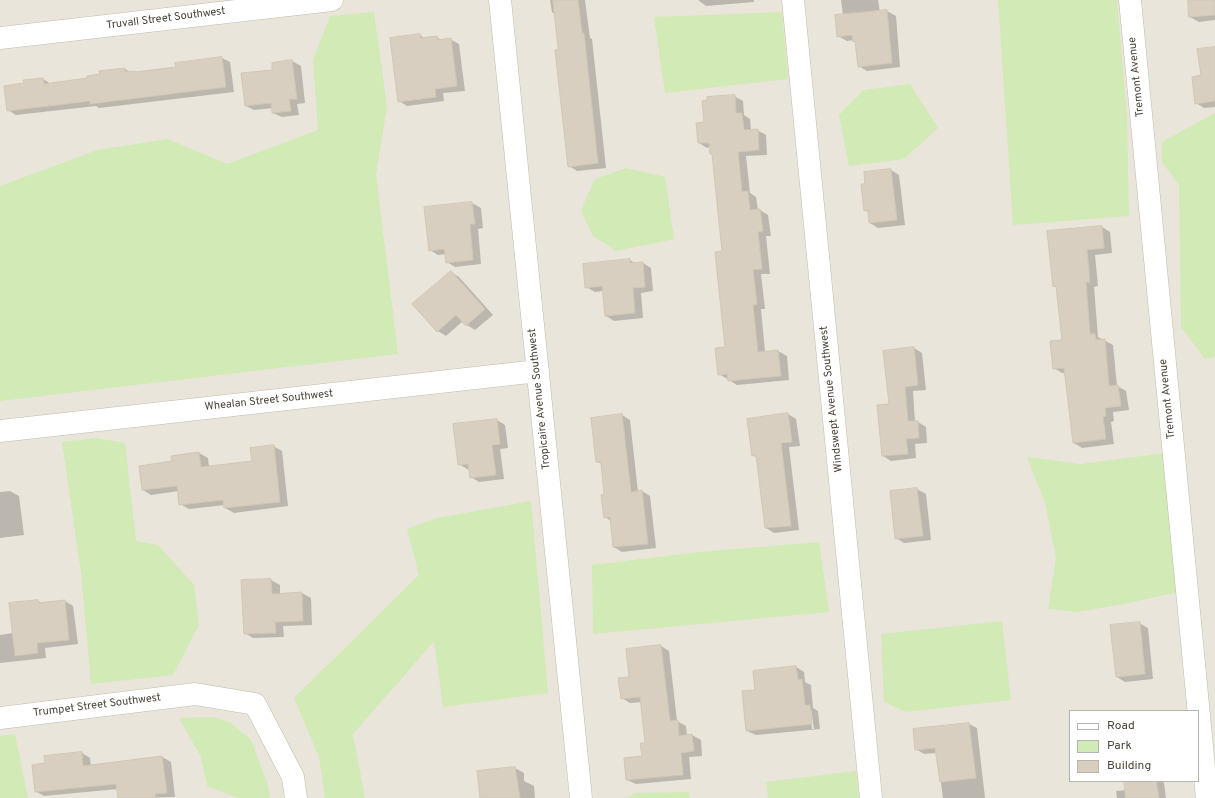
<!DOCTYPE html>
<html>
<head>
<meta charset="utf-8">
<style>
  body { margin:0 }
  #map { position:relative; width:1215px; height:798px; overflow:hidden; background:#f6f3ec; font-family:Overpass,sans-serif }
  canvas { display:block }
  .legend { position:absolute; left:1069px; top:710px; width:130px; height:72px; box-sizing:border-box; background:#fff; border:1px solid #b7b4b0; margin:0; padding:5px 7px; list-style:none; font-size:12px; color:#4b4439 }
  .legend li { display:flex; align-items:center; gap:8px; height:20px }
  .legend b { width:20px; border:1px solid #b7b4b0 }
</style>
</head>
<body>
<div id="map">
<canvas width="1215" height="798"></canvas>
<ul class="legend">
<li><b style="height:5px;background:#fff"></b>Road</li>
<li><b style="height:11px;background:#d2eab5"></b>Park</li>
<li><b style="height:11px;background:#d8cfc1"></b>Building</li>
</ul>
</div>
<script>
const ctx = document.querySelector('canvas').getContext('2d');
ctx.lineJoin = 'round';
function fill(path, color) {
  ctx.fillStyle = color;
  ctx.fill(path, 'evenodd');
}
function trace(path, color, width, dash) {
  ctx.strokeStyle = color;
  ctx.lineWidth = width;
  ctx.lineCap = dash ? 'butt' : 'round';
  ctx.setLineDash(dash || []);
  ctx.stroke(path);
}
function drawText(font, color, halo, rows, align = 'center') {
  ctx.font = font + ' Overpass,sans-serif';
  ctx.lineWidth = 3.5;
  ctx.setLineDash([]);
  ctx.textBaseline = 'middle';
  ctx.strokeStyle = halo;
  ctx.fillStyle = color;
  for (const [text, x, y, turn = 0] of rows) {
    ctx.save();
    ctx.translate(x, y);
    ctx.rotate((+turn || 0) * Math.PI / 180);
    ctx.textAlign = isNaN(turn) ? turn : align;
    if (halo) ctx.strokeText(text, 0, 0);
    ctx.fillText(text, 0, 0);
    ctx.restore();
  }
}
fill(new Path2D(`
  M0,0H1215V798H0ZM1070,711H1198V781H1070Z`), '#eae5da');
fill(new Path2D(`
  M998,0H1117L1127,116L1129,216L1013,225Z
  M374,12L387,107L376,174L398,354L0,401V186L97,150L168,139L227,164L318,130L313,60L330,16Z
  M782,12L788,79L665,93L654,17Z
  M910,84L938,128L904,159L849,166L839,115L864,90Z
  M1215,113V357L1205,359L1181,327L1179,185L1162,162V142Z
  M626,168L665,177L674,239L616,251L593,236L581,210L595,179Z
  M96,438L125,443L136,541L158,545L194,585L199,625L173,675L91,684L81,573L62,442Z
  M1165,453L1178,592L1124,604L1078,612L1048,609L1056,558L1045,503L1027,457L1081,464Z
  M531,501L548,693L443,707L434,641L353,734L365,798H325L319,757L294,698L419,575L407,529L437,518Z
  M819,542L829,612L593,634L592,565L699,552Z
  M1002,621L1011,700L906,712L884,702L881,634Z
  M213,717L230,722L251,740L268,785L270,798H238L207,786L201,757L179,718Z
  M15,734L28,798H0V736Z
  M856,771L859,798H768L766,782Z
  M689,792L690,798H627L635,793Z`), '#d2eab5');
fill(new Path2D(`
  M550,0H585L590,38L592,39L606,168L577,171L569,166L556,15L552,12Z
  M698,0H754V2L706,6Z
  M841,0H878L880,12L887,11L896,16L900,67L867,71L859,66L856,43L853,40L847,41L838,36L843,15Z
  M1189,0H1215V20L1199,22L1190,17Z
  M420,35L426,39L437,37L441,40L450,39L459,44L465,91L443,93L444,101L407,106L399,101Z
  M1215,48V107L1204,108L1196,103L1202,76Z
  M222,58L230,62L234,92L99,108L96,106L16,115L8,110L25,84L43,79L51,84L89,79L125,69L130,72H135L137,73L177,68Z
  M292,61L301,66L305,103L297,104L299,115L282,117L273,113V108L254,110L246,106L274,71L273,63Z
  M734,96L743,101L744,115L750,119L751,130H757L766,135L767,155L746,156L750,193L756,197L758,210H760L768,215L771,236H766L770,274H761L765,309H761L765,352L778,351L787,356L789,380L737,385L719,374L726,348L723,252L713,155L711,154L710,147L707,148L699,143L705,123Z
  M891,170L899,175L905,225L878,228L870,223L869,213L865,210L866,185Z
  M472,203L481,208L483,228L478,229L481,264L455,267L447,262L446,254L438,255L430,250L425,208Z
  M1102,227L1110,232L1112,253L1095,255L1098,286L1094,287L1098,337L1113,345L1117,386L1126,391L1129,410L1113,412L1114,421L1111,422L1114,444L1082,448L1074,443L1066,373H1062L1054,368L1063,341L1058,288L1054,286Z
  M630,260L636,264L643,263L651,268L653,291L641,293L643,318L614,321L606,316L603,291L595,292L586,287Z
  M451,272L459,277L493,315L475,330L467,325L463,321L446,336L438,331Z
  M914,348L922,353L926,390L913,391L915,422H918L926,427L927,443L915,444L916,458L891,461L883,456L890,405Z
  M788,414L796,419L800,446L789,447L799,530L774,533L766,528L757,458L753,455Z
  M622,415L630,420L638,492L642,491L650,496L656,548L622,552L614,547L611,521L605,517V495L602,464L597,462Z
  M497,420L505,425L508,448L500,449L504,479L479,482L471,477L470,469H467L459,464Z
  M273,446L282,451L288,506L234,513L225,508V505L189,509L180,504L179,491L151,495L143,490L173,462L172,457L199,453L208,458L209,467L253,462Z
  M917,489L926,494L931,540L904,543L896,538L891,492Z
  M10,491L19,496L24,535L0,538V492Z
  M271,580L280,585V595L302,593L311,598L312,625L283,626L284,637L253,638L245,633L243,581Z
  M38,601L42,603L65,601L73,606L78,644L45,648L46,658L0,663V635L13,633Z
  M1139,623L1148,628L1153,679L1125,682L1117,677Z
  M661,646L669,651L677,721L686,726L687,736L692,735L701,740L702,756L689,757L691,779L636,784L627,780L643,757L646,744L642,702L630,703L622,698L630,678Z
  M796,667L804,672L805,682L811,685L813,708L818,711L820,729L756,735L747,731L756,691ZM809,708H811L814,729H812Z
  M969,724L977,728L985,798H943L937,753L924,754L916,749Z
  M82,753L90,758L91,766L162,757L171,762L175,797L120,798L118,789L44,796L35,791L46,764Z
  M515,768L524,773V781L534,786L535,798H481L478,772Z
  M1132,781H1161L1164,783L1166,798H1117L1116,791L1126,790Z`), '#0003');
const building = new Path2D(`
  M553,0H578L582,33H584L598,163L568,167L555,50L558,49Z
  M1188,0H1215V15L1189,17Z
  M887,10L892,63L858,67L855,41L853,42L852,35L837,37L835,15Z
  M420,34V38L437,36L438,40L451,38L457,86L435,89L436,97L398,102L390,38Z
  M1215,47V101L1195,104L1192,77L1201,75L1197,49Z
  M222,57L226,87L90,104V101L7,111L4,86L24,83L23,80L43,78L44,84L87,78V76L100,74L99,71L125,68V72L135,71V72L176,67L175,63Z
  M292,60L297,99H289L291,111L272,113L271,103L245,106L241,73L272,70V63Z
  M735,95L736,113H742L744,130L758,129L759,150L738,152L742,192L748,191L750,210L760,209L763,231L758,232L762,269L753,270L757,304L753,305L758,352L778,350L781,376L728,381L727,374L718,375L715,348L725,347L715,252L722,251L712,154H710L709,143H698L696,123L704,122L702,101L707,100V97Z
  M891,169L897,220L869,223L868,210L864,211L861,184H865L864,172Z
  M472,202L475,224H470L473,260L446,263L444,249L429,251L424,207Z
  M1102,226L1104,248L1087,250L1090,282H1086L1090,334H1095L1096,340L1105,339L1109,386L1118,385L1121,406L1105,408L1106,416L1103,417L1106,439L1073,443L1064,368L1053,369L1050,341L1062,340L1056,286L1053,287L1047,231Z
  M630,259V263L643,262L645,287L633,288L635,313L605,316L602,286L585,288L583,264Z
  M451,271L485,309L466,326L456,315L437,332L412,304Z
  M914,347L918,385L905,387L908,421H918L919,438L906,439L908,454L882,456L877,405L889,404L883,351Z
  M788,413L792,442L781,443L791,526L765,528L756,455L752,456L747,419Z
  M622,414L631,492L642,490L648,544L613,547L610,517L604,518L601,495L604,494L601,462H596L591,418Z
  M497,419L500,444L492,445L496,475L470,478L468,464L458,465L453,424Z
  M274,445L280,502L224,508L223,500L179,505L177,486L142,490L139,466L172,461L171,456L199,452L201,467L252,461L250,448Z
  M917,488L923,536L895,539L890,491Z
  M271,579L272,594L302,592L303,621L275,622L276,633L244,634L241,580Z
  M38,600L39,603L65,600L69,640L37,643L38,653L15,656L9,603Z
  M1140,622L1145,674L1116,677L1110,625Z
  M661,645L670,721L678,720L679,736L692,734L694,751L681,753L683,775L626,780L624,758L642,756L640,743H645L640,697L621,699L618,678L629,677L626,649Z
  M796,666L798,680L802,679L805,705H810L812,724L746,731L742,691L755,690L753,671Z
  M969,723L976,778L940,782L935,748L915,750L913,729Z
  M82,752L83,766L162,756L167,793L155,794L156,798H118L116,784L35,792L32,765L45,763L44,756Z
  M515,767L520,798H480L477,771Z
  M1124,781H1156L1159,798H1126Z`);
fill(building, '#d8cfc1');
trace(building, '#d3c7b4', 1);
const street = new Path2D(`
  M500,0L581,798
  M793,0L871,798
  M1130,0L1207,798
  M0,38L332,0
  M0,431L538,371
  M0,718L195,694L255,704L293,777L296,798`);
trace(street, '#c2bbae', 23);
trace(street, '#fff', 22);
drawText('11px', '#4b4439', '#fff', [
  ["Truvall Street Southwest",166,19,-7],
  ["Tremont Avenue",1137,77,-96],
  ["Tropicaire Avenue Southwest",540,399,-96],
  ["Windswept Avenue Southwest",832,399,-96],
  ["Tremont Avenue",1168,399,-96],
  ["Whealan Street Southwest",269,401,-6],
  ["Trumpet Street Southwest",97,706,-7]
]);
</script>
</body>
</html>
